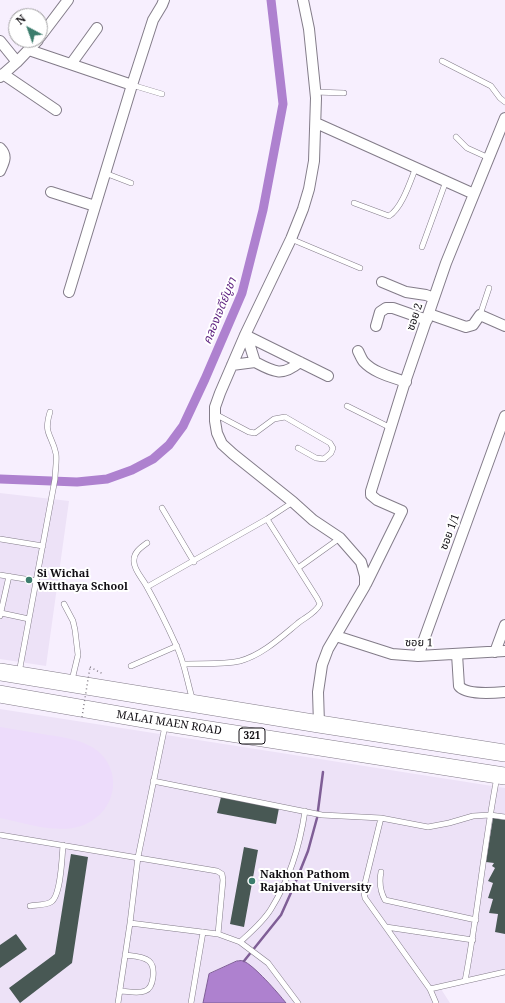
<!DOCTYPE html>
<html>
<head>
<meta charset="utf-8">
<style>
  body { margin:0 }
  #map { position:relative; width:505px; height:1003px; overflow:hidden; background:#f7effe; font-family:"Noto Serif",serif }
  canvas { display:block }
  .north { position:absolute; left:8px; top:8px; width:40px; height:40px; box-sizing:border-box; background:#fff; border:1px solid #9f9ea0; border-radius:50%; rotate:319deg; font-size:11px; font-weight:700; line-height:16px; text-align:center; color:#100d12 }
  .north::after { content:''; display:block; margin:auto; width:14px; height:18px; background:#3c7d6d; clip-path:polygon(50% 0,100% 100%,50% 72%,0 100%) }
</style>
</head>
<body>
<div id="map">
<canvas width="505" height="1003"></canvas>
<div class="north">N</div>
</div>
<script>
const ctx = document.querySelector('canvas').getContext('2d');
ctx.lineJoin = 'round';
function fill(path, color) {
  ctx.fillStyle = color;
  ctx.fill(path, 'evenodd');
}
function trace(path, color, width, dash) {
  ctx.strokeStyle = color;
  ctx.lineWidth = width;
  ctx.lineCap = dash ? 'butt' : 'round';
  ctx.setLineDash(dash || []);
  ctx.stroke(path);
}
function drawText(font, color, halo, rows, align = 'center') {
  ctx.font = font + ' "Noto Serif","Noto Sans Thai",serif';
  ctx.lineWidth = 4;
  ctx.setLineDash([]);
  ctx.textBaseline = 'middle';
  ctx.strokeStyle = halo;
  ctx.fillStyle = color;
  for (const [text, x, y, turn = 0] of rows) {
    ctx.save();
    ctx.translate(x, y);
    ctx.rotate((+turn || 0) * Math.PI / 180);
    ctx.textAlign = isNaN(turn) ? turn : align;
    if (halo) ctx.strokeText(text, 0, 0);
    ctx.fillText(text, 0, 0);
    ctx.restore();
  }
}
fill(new Path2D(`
  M0,493L69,501L46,666L0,659Z
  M0,709L505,788V974L441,989L450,1003H0Z`), '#ede2f7');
fill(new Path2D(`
  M0,727C16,730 32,732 48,735C62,737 77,739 90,746C125,765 119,813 81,826C56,834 25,823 0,818Z`), '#eddcfb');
const water = new Path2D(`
  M237,961C239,961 241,960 243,961C253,964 279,994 286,1003H203L209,974Z`);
fill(water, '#ae81cf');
trace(water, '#7f5e96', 1);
trace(new Path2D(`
  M244,961L281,915L294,886L308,851L317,818L323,772`), '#7f5e96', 2.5);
trace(new Path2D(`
  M0,479L77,482L107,479L132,470L153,459L169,445L183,426L205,379L242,293L263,210L283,104L271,0`), '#ae81cf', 9);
fill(new Path2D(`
  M221,797L279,808L276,824L217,813Z
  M493,818L505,820V934L495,932L498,914L489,913L493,899L488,898L493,883L488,881L495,868L492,866L494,863L486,862Z
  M244,847L258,850L244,927L230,924Z
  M71,854L88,857L72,963L20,1003L9,988L55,954Z
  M16,934L27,949L0,968V945Z`), '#485854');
const service = new Path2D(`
  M442,61L491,86L500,98L505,102
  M132,85L162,94
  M315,92L344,93
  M456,137L467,148L489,158
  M105,173L131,183
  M354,203L389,216C402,208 410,182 416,167
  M291,239L360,268
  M422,247L446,181
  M480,315L489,288
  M347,406L391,428
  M215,414L249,432L255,433L274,419L285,417L330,443L333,448L331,453L324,459L316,458L298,448
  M162,508L194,562
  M0,539L43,546
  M147,543C140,548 133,553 134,562C134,570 143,579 147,587C157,605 167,625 176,645C185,663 187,682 193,701
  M298,568L340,538
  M0,575L37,581
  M147,587L267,519L293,502
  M64,604L73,621L75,630L78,655L72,680
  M1,613L29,619
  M0,616L9,576
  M184,664C202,663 222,665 240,661C262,655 280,638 297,624C305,617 315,614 320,604L317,598L267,519
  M131,666L177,646
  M19,673L55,479C55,471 57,462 56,454C52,434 43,435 50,412
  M153,781L322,815L381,818L428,827L449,823L473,816L490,815L505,817
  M381,818L364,887V893L365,898L430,989L436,1003
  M0,835L217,871L222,874L223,880L218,934
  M381,872C379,882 380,891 385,900L476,920
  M30,906C37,905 46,905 51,902C61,896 62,857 63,845
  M130,923L218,934L240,942L268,963L298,1003
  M386,927L473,940
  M240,942C251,932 263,922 271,909C289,880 300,845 305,811
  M465,981C478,913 484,844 497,777
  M430,989L505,972
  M120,991C127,991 138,994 145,991C154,988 156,967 149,961C143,956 133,956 125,955
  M118,1003L130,923L138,857L165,726
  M191,1003L203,932`);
const minor = new Path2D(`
  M303,0L309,29L316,98L314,161L309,189L303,209L291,239L245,335L220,393L215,407V421L217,433L222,444L233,454L293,502L313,520L340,538L361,562L365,576V586L328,649L322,665L318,692L319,724
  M40,37L68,0
  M0,41L17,62
  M29,50L132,85L69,292
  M71,64L97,28
  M3,74L56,110
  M0,77L17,62L38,40
  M132,85L153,20L162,5L164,0
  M316,123L474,194
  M0,148C8,156 4,162 0,171
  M51,192L95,206
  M382,282L406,292L426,295L434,298
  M429,314L466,327L473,325L480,315L505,326
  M376,326L380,312L386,308H393L427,320
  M245,335L328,376
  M248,337L250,346L255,362C274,372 282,377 300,362
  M358,351C360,355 362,360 364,362C374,373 392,377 406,382
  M232,365L255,362
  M366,584L402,511L377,500L371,495V491L404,385L446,263L505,118
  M336,636L392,654L418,656L505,651
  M495,652L505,625
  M457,654L459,686C466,695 493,693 505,692
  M418,656L505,416`);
const trunk = new Path2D(`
  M0,672L319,724L505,753
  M0,694L166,723L505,776`);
trace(service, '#837c89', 6);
trace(minor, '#837c89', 12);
trace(trunk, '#837c89', 18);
trace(new Path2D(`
  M90,667L103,674V675`), '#807a84', 1.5, [1, 3]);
trace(service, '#fff', 5);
trace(minor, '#fff', 10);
trace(trunk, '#fff', 17);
trace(new Path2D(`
  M82,717L90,667`), '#807a84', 1.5, [1, 3]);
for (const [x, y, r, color] of [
  [29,580,4,"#3c7d6d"],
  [252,881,4,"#3c7d6d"]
]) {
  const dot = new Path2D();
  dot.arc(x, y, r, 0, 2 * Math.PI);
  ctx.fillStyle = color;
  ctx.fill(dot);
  trace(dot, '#fff', 1.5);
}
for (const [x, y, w] of [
  [252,736,26]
]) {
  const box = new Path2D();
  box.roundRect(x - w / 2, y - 8, w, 16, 3);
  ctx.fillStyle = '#fff';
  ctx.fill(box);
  trace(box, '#100d12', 1);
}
drawText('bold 10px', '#100d12', null, [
  ["321",252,736]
]);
drawText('11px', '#100d12', '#fff', [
  ["ซอย 2",415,317,-71],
  ["ซอย 1/1",450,532,-70],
  ["ซอย 1",419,643,1],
  ["MALAI MAEN ROAD",169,723,9]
]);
drawText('bold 11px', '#100d12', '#fff', [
  ["Si Wichai",37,574],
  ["Witthaya School",37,587],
  ["Nakhon Pathom",260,875],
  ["Rajabhat University",260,888]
], 'left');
drawText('italic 12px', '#5f2481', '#fff', [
  ["คลองเจดีย์บูชา",220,311,-68]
]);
</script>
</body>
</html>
